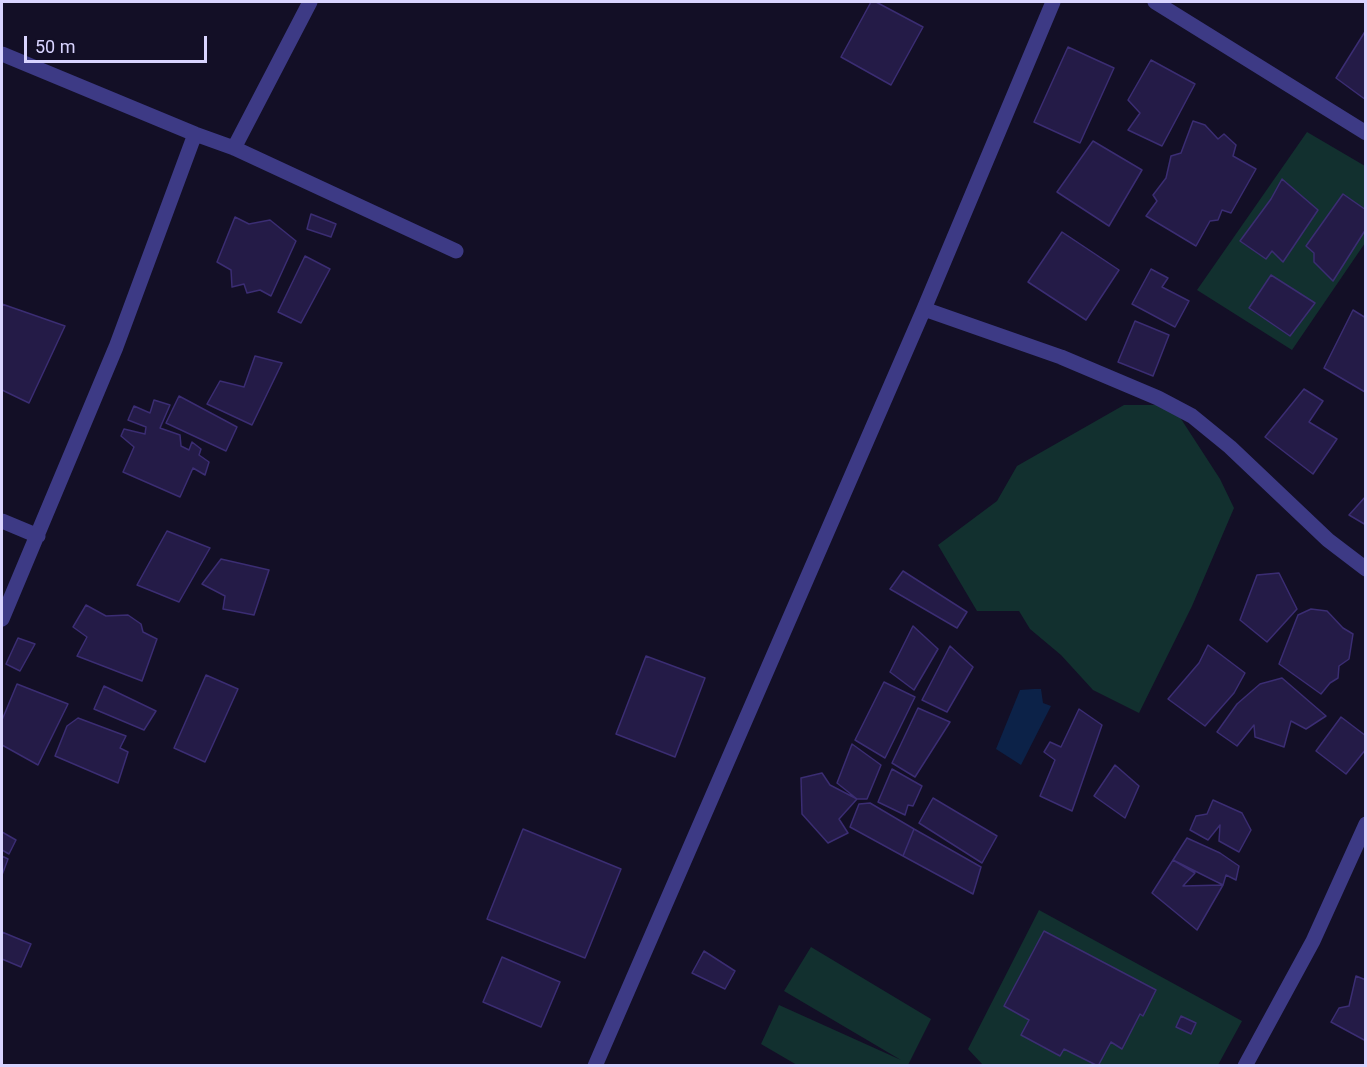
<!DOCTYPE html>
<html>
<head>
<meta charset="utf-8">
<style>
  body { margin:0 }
  #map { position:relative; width:1367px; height:1067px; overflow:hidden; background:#130f26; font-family:Roboto,sans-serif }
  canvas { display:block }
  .frame { position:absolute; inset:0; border:3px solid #d9d4ff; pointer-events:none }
  .scale { position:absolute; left:24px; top:36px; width:183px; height:27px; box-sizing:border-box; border:3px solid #d9d4ff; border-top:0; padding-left:8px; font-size:18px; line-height:21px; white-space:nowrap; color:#d9d4ff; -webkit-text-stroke:4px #130f26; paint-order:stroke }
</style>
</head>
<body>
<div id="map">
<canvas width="1367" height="1067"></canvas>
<div class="frame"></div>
<div class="scale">50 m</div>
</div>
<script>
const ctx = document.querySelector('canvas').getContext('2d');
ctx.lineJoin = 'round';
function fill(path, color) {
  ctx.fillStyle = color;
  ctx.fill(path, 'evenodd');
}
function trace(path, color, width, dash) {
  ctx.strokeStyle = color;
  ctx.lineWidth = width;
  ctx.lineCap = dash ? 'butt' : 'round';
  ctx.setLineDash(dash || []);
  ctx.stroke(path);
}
fill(new Path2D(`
  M1307,132L1365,166V243L1292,350L1197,290Z
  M1124,405H1172L1220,479L1234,508L1192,606L1139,713L1093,690L1061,655L1030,629L1019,611H977L938,545L997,501L1017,466Z
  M1039,910L1242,1021L1218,1065H983L968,1049Z
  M811,947L931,1019L908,1065H797L761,1044L779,1005L901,1060L784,991Z`), '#12302f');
fill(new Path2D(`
  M1034,689H1041L1043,703L1051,706L1021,765L996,749L1020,690Z`), '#0c2248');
const building = new Path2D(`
  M871,2H876L923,27L891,85L841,57Z
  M1366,30V100L1336,78Z
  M1068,47L1114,68L1080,143L1034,122Z
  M1151,60L1195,84L1162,146L1128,130L1140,113L1128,100Z
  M1193,121L1205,125L1218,139L1224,134L1236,145L1233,156L1256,169L1231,213L1222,210L1218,220L1210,221L1196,246L1146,216L1157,201L1153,195L1166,178L1171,156L1181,153Z
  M1093,141L1142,170L1109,226L1057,192Z
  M1282,179L1318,210L1283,262L1272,251L1266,259L1240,241L1271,199Z
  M1343,194L1366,210V229L1333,281L1314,262V253L1306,246Z
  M311,214L336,224L331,237L307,229Z
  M235,217L249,224L270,220L296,241L271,296L260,290L247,293L244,284L232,287L231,270L217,262Z
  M1062,232L1119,270L1086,320L1028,282Z
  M305,256L330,269L301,323L278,312Z
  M1151,269L1168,278L1162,287L1189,301L1175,327L1132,304Z
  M1271,275L1315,303L1290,336L1249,308Z
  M2,304L65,326L29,403L2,390Z
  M1353,310L1366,318L1365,392L1324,368Z
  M1135,321L1169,335L1153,376L1118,362Z
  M255,356L282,363L252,425L207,404L220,381L244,387Z
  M1304,389L1323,401L1309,422L1337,439L1313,474L1265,437Z
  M179,396L237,427L226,451L166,423Z
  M154,400L170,405L160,428L180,435L181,446L189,450L192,442L201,449L199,455L209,462L205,475L193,468L180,497L123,472L134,447L121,436L124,429L145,434L146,427L128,420L134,406L150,413Z
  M1366,496V525L1349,515Z
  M167,531L210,548L179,602L137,585Z
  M221,559L269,570L254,615L223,609L225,596L202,584Z
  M903,571L967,612L957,628L890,589Z
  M1279,573L1297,609L1267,642L1240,620L1257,575Z
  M86,605L106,616L128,615L141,624L143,632L157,639L142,681L77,656L87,637L73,627Z
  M1311,609L1327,611L1343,628L1353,634L1349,659L1339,666L1338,678L1330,683L1321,694L1279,664L1298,615Z
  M913,626L938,649L914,690L890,672Z
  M18,638L35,644L20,671L6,664Z
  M1208,645L1245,673L1234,693L1205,726L1168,699L1199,663Z
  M950,646L973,667L947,712L922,700Z
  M646,656L705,678L675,757L616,734Z
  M206,675L238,689L205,762L174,748Z
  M1282,678L1326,716L1306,729L1291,721L1284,747L1255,737L1254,725L1237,746L1217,732L1237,704L1260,684Z
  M884,682L915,697L885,758L855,740Z
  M17,684L68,704L38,765L2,745V720Z
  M104,686L156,711L144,730L94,709Z
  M918,708L950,722L915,777L892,763Z
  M1079,709L1102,725L1072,811L1040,796L1055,760L1044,752L1050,742L1061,747Z
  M1341,717L1366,736V749L1346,774L1316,751Z
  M78,718L126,736L120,748L128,752L118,783L55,756L67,726Z
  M852,744L881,765L867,799H857L837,783Z
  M1115,765L1139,786L1125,818L1094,796Z
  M892,769L922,786L913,806L908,805L905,815L878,802Z
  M822,773L830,785L857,799L839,819L848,833L828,843L802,814L801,778Z
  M933,798L997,836L982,863L919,823Z
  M1213,800L1242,813L1251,830L1239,852L1219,841L1220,825L1208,840L1190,830L1196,816L1207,814Z
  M870,803L914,829L903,856L850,827L859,804Z
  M523,829L621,869L585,958L487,919Z
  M914,829L981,867L973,894L903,856Z
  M2,832L16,840L9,854L2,850Z
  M1187,838L1220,853L1239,866L1236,880L1226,875L1223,885L1173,860Z
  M2,856L8,859L2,875Z
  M1173,860L1195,873L1183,886L1223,885L1197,930L1152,893Z
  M1044,931L1156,990L1143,1016L1140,1014L1122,1049L1111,1042L1098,1066L1064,1049L1060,1056L1021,1035L1029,1020L1004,1006Z
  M2,932L31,944L21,967L2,959Z
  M704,951L735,971L725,989L692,973Z
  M502,957L560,982L541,1027L483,1002Z
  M1356,976L1366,980V1041L1331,1022L1339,1008L1349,1006Z
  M1181,1016L1196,1023L1191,1034L1176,1027Z`);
fill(building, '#241b47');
trace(building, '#3b2d73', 1.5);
trace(new Path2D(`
  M1155,2L1366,133
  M2,54L195,134L116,347L2,619
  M195,134L234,148L456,251
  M234,148L310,2
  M924,309L1061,357L1158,398L1192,416L1230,447L1328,540L1366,569
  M2,521L38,536
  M595,1066L924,309L1053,2
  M1245,1066L1313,941L1366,824`), '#3d3a85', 15);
</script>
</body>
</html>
